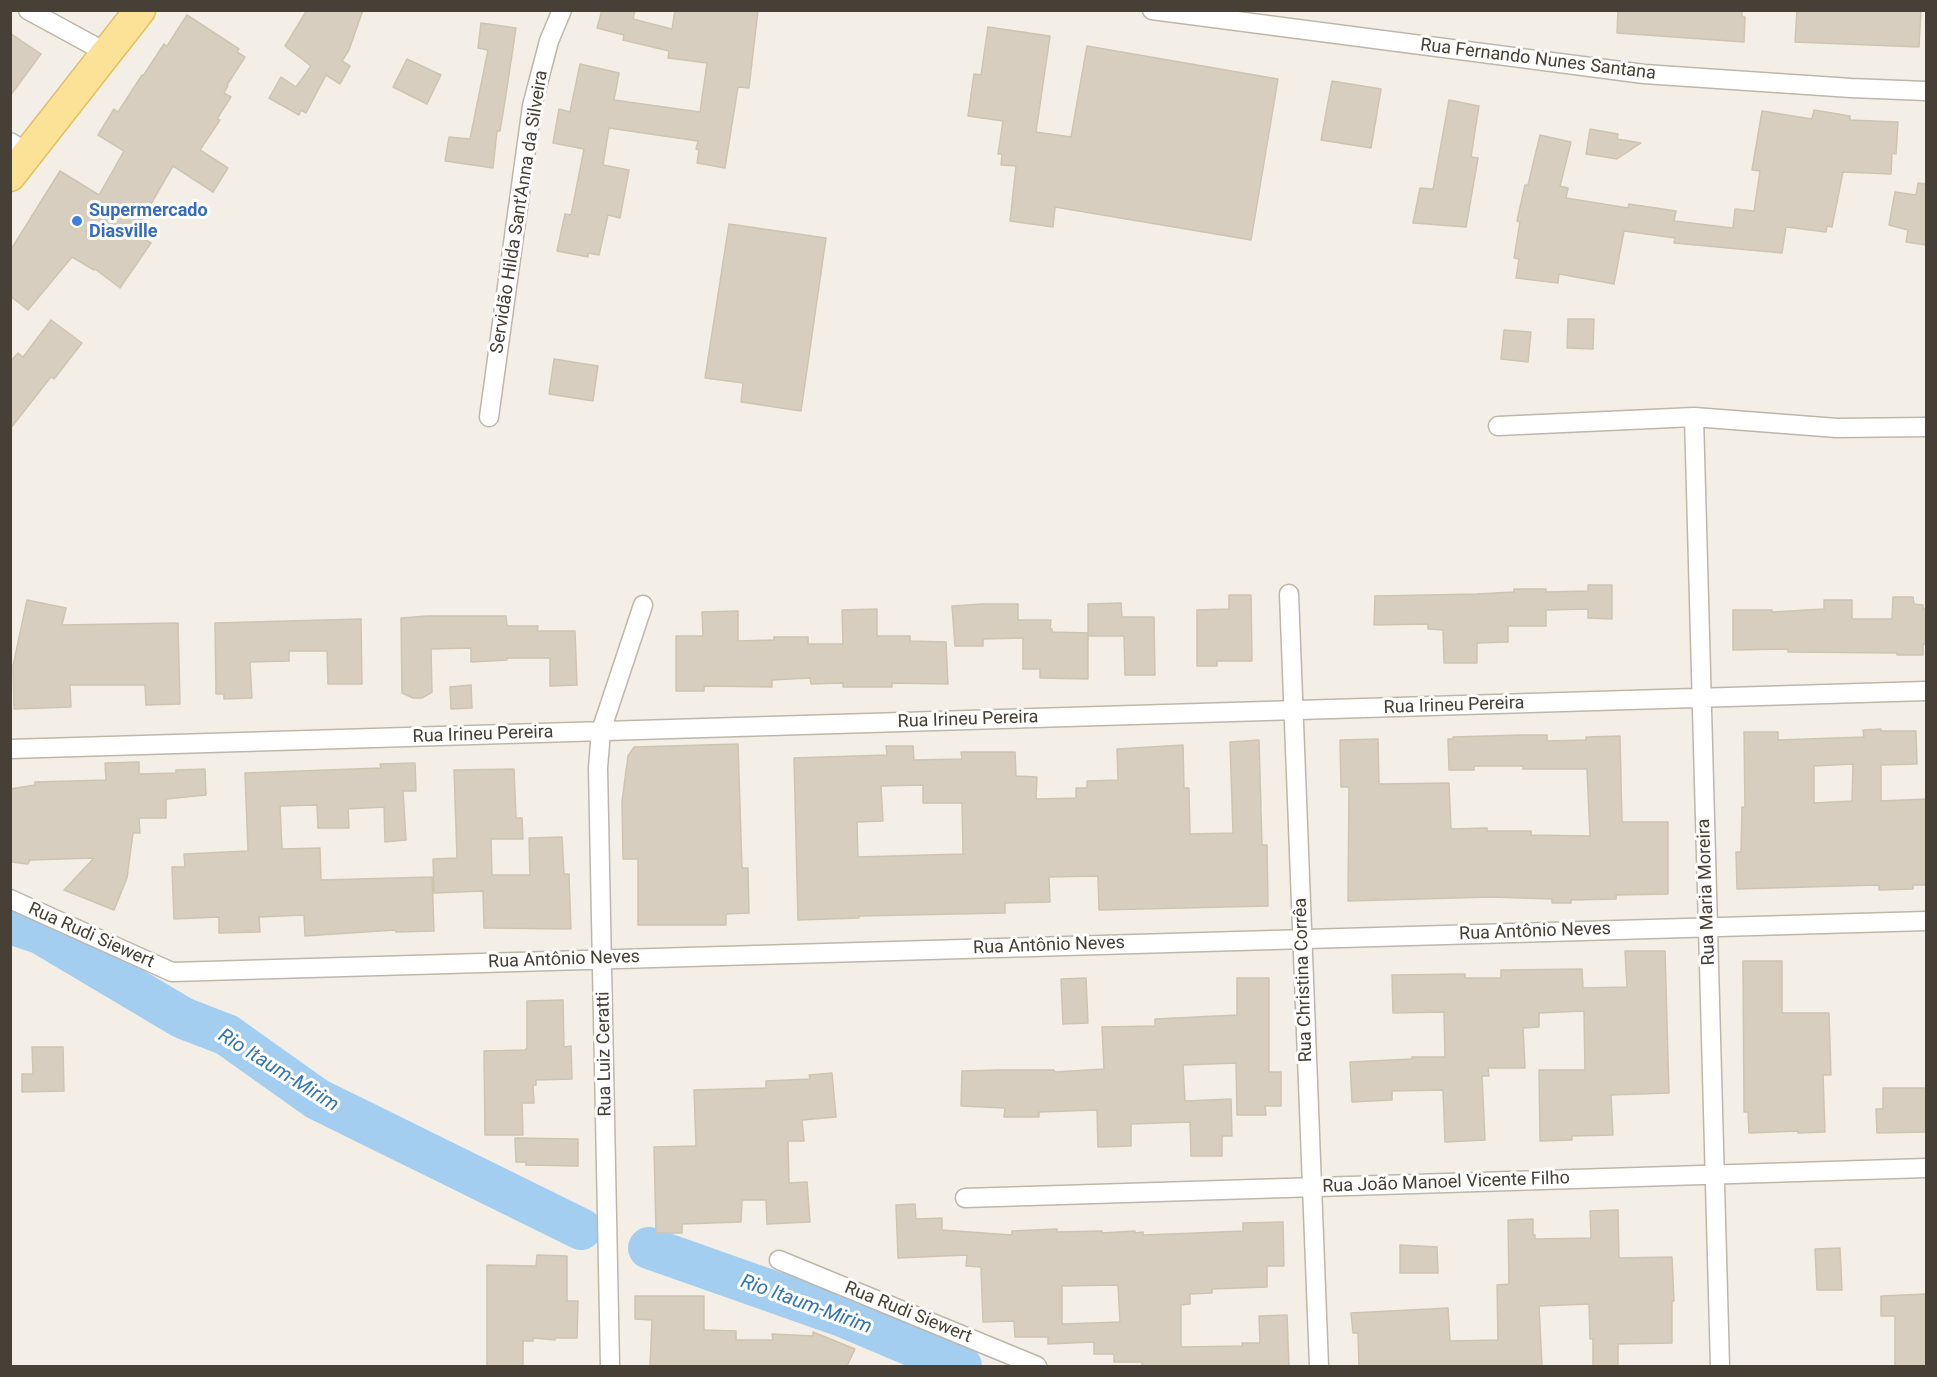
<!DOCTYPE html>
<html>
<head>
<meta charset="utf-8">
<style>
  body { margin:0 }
  #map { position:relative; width:1937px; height:1377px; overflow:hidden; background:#f3efe7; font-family:Roboto,sans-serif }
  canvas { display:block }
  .frame { position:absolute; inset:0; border:12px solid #464036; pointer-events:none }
</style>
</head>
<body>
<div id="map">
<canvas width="1937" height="1377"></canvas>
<div class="frame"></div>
</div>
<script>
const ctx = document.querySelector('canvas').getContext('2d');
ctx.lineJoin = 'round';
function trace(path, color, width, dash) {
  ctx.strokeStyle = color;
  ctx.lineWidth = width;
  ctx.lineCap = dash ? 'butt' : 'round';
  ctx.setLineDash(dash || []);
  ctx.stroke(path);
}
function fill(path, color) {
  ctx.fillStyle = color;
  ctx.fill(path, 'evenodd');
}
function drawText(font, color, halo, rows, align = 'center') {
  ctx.font = font + ' Roboto,sans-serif';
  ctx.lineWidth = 6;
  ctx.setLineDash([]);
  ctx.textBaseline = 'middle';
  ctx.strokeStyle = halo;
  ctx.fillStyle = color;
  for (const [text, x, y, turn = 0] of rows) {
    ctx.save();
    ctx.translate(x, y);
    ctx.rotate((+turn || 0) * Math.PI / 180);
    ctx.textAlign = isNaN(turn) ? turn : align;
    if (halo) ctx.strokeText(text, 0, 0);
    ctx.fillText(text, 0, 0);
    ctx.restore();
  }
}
trace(new Path2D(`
  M10,923L40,933L183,1018L227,1035L317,1099L581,1229
  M649,1248L842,1316L961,1366`), '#a4ceef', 42);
const building = new Path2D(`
  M307,10H363L349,50L342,61L350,66L340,84L326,75L306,113L301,110L299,115L269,98L281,77L296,87L311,66L285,46Z
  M602,10H635L633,19L672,29L675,10H758L749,88L738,87L725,168L697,163L699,150L696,149L698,141L609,128L603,165L629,170L620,218L608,215L599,255L588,253V257L557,251L565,214L571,215L584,149L553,143L559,109L570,112L580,64L619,73L614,100L700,112L707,63L668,58L669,51L623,40L624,35L597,28Z
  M1618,10H1742V17H1745L1744,42L1617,33Z
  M1797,10H1921L1919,47L1795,42Z
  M187,15L239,49L237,52L245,57L227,85L228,86L224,93L231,97L217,119L220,120L200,150L228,168L213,192L173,166L134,233L151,243L120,288L95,269L94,270L72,257L28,310L10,296V251L60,171L99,195L124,151L98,135L114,109L118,112L142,75L143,76L164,44L167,46Z
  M481,23L516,28L505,101L500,131H497L493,168L445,161L449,137L470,139L488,50L478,48Z
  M988,27L1050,36L1036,132L1071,137L1087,46L1278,79L1251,240L1055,207L1053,227L1010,221L1016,166L1001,165L1002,154H998L1003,121L968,116L974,74L981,75Z
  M10,33L41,54L10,96Z
  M407,59L441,75L427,104L393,87Z
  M1332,81L1381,89L1371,148L1321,140Z
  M1449,100L1479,106L1471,157L1478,158L1466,227L1413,223L1420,188L1433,189Z
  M1814,110L1850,116V120L1898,122L1896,154L1892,153L1891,174L1843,172L1832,227L1827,226L1826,232L1786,227L1782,253L1674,243L1675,238L1624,231L1614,284L1559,274L1558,283L1516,278L1519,259L1514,258L1520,222L1517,221L1525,185H1528L1540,135L1571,142L1560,186L1568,188L1566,198L1628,208L1629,204L1676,211L1674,221L1733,228L1735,209L1754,211L1760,171L1752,170L1762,111L1812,119Z
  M1590,129L1618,134L1617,139L1641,143L1617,159L1586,154Z
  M1918,183L1926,184V245L1906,242L1908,230L1889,225L1895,192L1916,195Z
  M729,224L826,238L801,411L741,402L743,383L705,378Z
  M1568,319H1594L1593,349L1567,348Z
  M51,320L82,343L54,379L51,377L10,429V362L18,353L23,357Z
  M1504,330L1531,332L1528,362L1501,359Z
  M554,359L598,366L593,401L549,394Z
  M1588,585H1612V619L1588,618V609L1546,610V626H1508V642L1477,643V663H1444L1443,630L1428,629V624L1374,625L1375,596L1477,594L1514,592V589H1546V592L1588,591Z
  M1229,595H1251L1252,661H1217V666H1197V610L1229,609Z
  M1893,597H1913L1914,604L1923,605V609H1926V644H1923V655H1897V653L1788,652V649L1733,650V610H1772V612L1824,609V600H1852V619H1892Z
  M27,600L66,608L62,625L178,623L180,704L146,705L145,685H70L71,707L14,709L13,666Z
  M1121,603L1122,617H1154L1155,675H1125L1124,636H1088V604Z
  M983,604H1018V620H1051L1050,629H1052V632L1088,633V679L1040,678V669H1023V638L983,639V646H955L952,606Z
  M877,609V636H910V641L946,642L948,684L892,683V687H843V683L811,684L810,678L772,680V687L704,686V691H676V636H703L702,612L738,611V641L774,640V637H808V644H843L842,610Z
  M427,616H506L507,626H538L537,631H575L577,685L550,686V658H507V660L471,662V648L431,649L432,692L422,698H413L402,693L401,618Z
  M361,619L362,684H328L327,651H289V661L250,662L252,698L224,699V694H216L215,623Z
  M471,685L472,708L451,709L450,687Z
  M1881,729V731H1916L1917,764L1881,765V801L1926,799V885H1913V889L1879,890V885L1737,889L1736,852H1741L1742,807H1745L1744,732H1778V740L1864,737L1863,730ZM1853,764L1852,801L1814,803V766Z
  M1521,735H1547V741L1586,740V737L1620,736L1622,822H1668V894L1616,895V899L1571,900V903H1552V899L1491,897L1348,901L1349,787H1341L1340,740L1378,739L1379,784L1449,783L1451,829L1487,828V831H1531V835L1590,836L1587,769H1523V766H1474V770H1449L1448,739H1453V737Z
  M1259,740L1262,845H1267L1268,906L1099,910L1098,876L1049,877L1050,902L1005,903V913L859,916V918L798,920L794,758L887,755L886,746H913L914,760L962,759L961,752H1015L1016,776L1037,777L1036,799L1076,798V788H1087V781L1118,780L1117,749L1183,745L1184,788H1189L1190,834L1233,833L1230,742ZM923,785V803H962L963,854L858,857L857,822L883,821L881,786Z
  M738,744L742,868H748L749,913L726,914V925H638V859H623L622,801L628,756L634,747Z
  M139,762V774L176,773V770L205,769L206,795L166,799V818H139L140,833H133L127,878L114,910L64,890L94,858L30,860L28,864L10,862V789L35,785V782L106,780L105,763Z
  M415,763L416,791H403L406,840L385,842L384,807L348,809L349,828H318L317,805L280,806L282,849L320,848L321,880L432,877L434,931L396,932L395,930L305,936L304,915L259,917L260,932L219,933V917L174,919L172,867H185L184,854L248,851L245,773L381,768L380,764Z
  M514,769L516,818H522L523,839H491L492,875H530L529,838L562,837L564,874H569L571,929L484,928L483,891L434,893L433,859L457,858L454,770Z
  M1625,951H1665L1669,1093L1611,1095L1613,1135L1572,1136V1140L1540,1141L1539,1070H1585L1584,1011L1539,1013V1027L1523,1028L1525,1068H1488L1489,1076H1482L1485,1140L1445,1142L1443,1090L1392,1091V1100L1352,1102L1350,1062L1412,1059V1057H1445L1444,1012L1393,1013L1392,975L1465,974V978H1501V970L1582,969L1583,988L1627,987Z
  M1743,961H1782V1013H1829L1831,1075H1823L1825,1132L1798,1133V1131L1749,1133L1748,1112H1744Z
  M1086,978L1088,1023L1063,1024L1061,979Z
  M1237,978H1269V1072H1281V1106H1265L1266,1115H1237L1236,1063L1183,1065L1185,1101L1231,1099L1232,1136H1222V1156H1191L1190,1122L1131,1124V1146L1098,1147L1097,1110L1039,1112V1117H1004L1005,1108L961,1106L962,1071L999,1070H1054L1055,1072L1104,1069L1102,1027L1155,1026V1019L1237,1015Z
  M563,1000L564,1047L571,1046L572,1079L536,1080V1085H533L534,1103H522L523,1135H485L484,1051L525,1050L527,1048V1001Z
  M32,1047H63L64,1091L22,1092V1074H33Z
  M832,1073L836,1117L802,1120L804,1141H788L789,1183L807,1182L810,1222L767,1224L766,1200H742L741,1222L682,1224V1233H656L654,1147L696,1146L694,1090L766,1088V1081L810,1079L809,1075Z
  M1883,1088H1926V1132L1877,1133L1876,1109H1883Z
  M515,1138L578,1139V1166L526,1165V1162H516Z
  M915,1204L916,1219L942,1218V1230L1012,1235V1231L1057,1229V1232L1102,1231V1233L1135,1231V1233L1143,1232V1235L1196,1233L1243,1231V1223L1283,1222L1284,1266H1267V1287L1212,1289V1293L1190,1294V1304L1181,1305V1345L1182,1347L1242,1346V1343H1260L1259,1316L1287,1315L1289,1366H1142V1362H1114V1354H1094V1342L1048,1344V1337H1015L1014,1321L983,1322L981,1267L966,1266L967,1255L898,1258L896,1205ZM1118,1285L1120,1322L1062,1324V1286Z
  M1618,1210L1619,1258L1672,1257L1674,1301H1672V1343L1618,1344V1366H1593V1339H1590L1589,1304L1539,1306L1542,1366H1359L1358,1333H1353L1351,1313L1448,1308L1450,1341L1498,1340L1497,1285L1509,1284L1508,1220L1533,1219V1235H1535V1239L1591,1238L1590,1211Z
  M1400,1245L1437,1247L1438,1273H1400Z
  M1840,1248L1842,1290H1817L1815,1249Z
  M537,1255L567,1256V1301H578L577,1338H555V1340L533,1338V1341H523V1366H487V1265L536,1266Z
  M1926,1294V1366H1895V1316H1881V1296Z
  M635,1296H704V1330L736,1331V1340H773L772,1334L813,1336V1332L855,1349L847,1366H650L652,1320L635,1319Z`);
fill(building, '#d7cebf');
trace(building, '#cfc4b0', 1.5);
const street = new Path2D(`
  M28,10L107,53
  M1152,10L1644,74L1851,88L1926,91
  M10,142L28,153
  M489,417L532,106L549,41L562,10
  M1694,417L1720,1366
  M1498,426L1694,417L1837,428L1926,427
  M1289,594L1319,1366
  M10,749L1926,691
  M10,899L172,972L1926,921
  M965,1198L1926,1168
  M779,1260L1037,1366
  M610,1366L598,768L601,731L643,605`);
const primary = new Path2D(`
  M10,176L140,10`);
trace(street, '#beb7a9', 21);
trace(primary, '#e1c067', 33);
trace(street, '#fff', 18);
trace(primary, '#fce297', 30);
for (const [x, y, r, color] of [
  [77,221,6,"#3f7fe0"]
]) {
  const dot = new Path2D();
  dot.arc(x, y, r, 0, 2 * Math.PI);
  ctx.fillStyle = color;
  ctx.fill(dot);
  trace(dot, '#fff', 2);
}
drawText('18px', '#464036', '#fff', [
  ["Rua Fernando Nunes Santana",1538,60,7],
  ["Servidão Hilda Sant'Anna da Silveira",520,212,-81],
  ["Rua Irineu Pereira",1454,706,-2],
  ["Rua Irineu Pereira",968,720,-2],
  ["Rua Irineu Pereira",483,735,-2],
  ["Rua Maria Moreira",1707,892,-92],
  ["Rua Antônio Neves",1535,932,-2],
  ["Rua Rudi Siewert",91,936,24],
  ["Rua Antônio Neves",1049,946,-2],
  ["Rua Antônio Neves",564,960,-2],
  ["Rua Christina Corrêa",1304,980,-92],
  ["Rua Luiz Ceratti",605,1054,-91],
  ["Rua João Manoel Vicente Filho",1446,1183,-2],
  ["Rua Rudi Siewert",908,1313,22]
]);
drawText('bold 18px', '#366cbe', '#fff', [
  ["Supermercado",89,211],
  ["Diasville",89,232]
], 'left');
drawText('italic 20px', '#3176af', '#fff', [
  ["Rio Itaum-Mirim",278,1071,32],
  ["Rio Itaum-Mirim",806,1305,20]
]);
</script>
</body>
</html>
